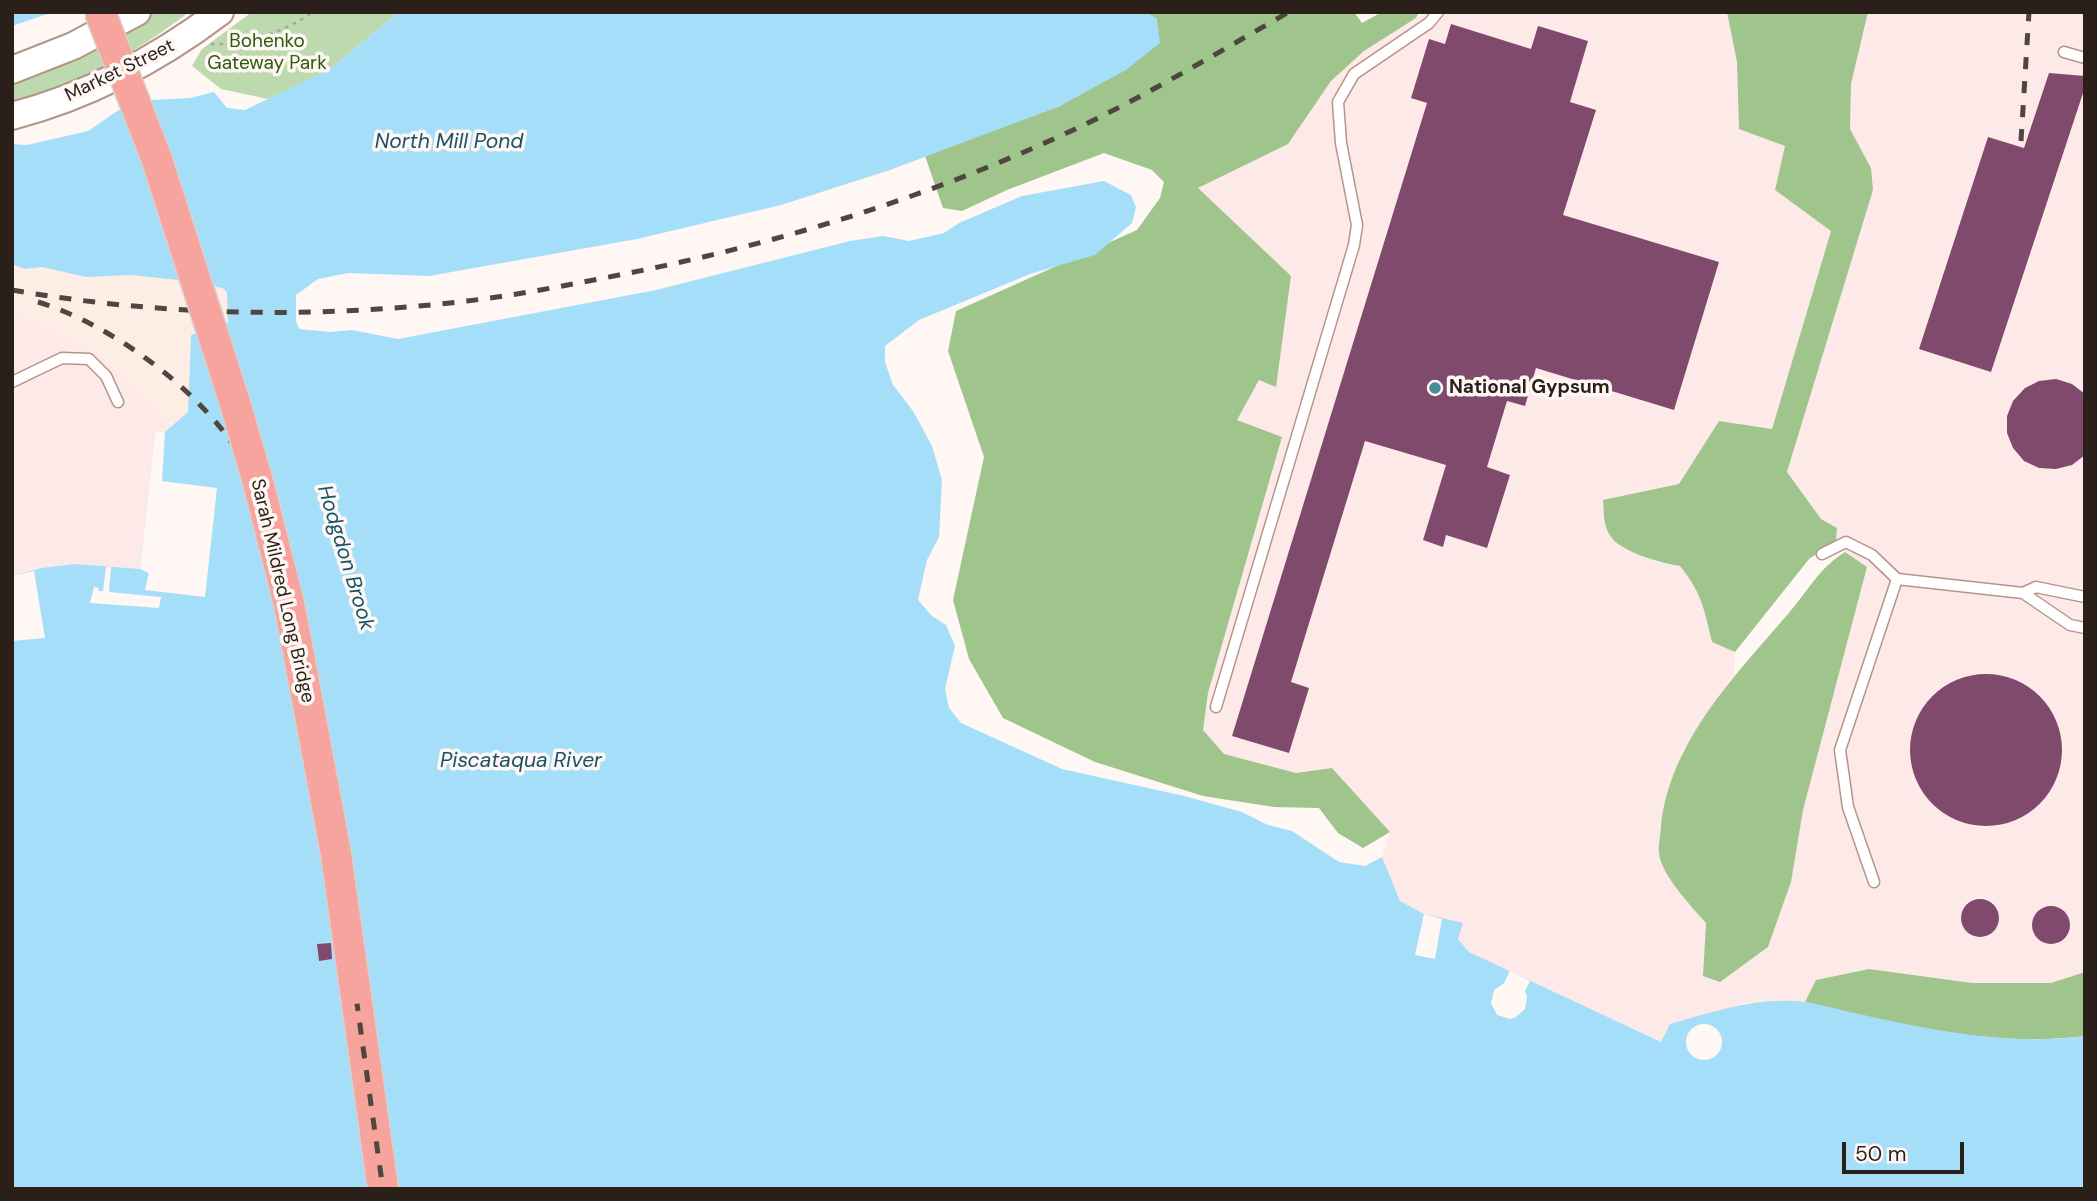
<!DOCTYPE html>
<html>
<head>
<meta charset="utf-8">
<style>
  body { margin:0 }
  #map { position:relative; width:2097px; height:1201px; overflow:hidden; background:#fef7f4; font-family:"DM Sans",sans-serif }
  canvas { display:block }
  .frame { position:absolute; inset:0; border:14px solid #2a1f19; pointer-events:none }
  .scale { position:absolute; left:1842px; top:1142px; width:122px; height:32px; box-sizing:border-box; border:4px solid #2a1f19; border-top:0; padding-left:9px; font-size:21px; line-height:24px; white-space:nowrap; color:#2a1f19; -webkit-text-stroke:5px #fef7f4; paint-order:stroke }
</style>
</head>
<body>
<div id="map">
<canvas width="2097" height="1201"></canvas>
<div class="frame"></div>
<div class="scale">50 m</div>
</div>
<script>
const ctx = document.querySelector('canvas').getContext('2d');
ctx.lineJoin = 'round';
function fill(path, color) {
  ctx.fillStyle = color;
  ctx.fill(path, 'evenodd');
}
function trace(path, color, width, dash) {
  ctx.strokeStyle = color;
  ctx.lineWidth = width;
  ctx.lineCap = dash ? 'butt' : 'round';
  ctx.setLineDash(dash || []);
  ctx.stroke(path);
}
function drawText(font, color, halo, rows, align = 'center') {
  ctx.font = font + ' "DM Sans",sans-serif';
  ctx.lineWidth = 7;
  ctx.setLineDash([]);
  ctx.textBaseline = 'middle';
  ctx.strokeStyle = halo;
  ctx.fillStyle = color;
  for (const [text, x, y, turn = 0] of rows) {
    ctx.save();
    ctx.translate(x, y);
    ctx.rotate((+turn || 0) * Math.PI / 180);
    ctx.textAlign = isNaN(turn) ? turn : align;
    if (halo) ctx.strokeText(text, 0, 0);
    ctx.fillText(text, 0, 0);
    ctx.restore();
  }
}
fill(new Path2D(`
  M12,264L25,269L42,267L86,277L132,275L178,280L205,283L224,289L227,293L228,304V322L191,335L188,412L172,426L105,359L27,317L12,313Z`), '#feede5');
fill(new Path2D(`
  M1430,12H1727L1737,62L1740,129L1785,146L1775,190L1831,230L1772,429L1719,421L1679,484L1603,501L1604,522L1610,537L1656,562L1680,566L1695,585L1704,609L1712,642L1735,652L1734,675L1681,753L1676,889L1706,923L1703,975L1720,981L1768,947L1791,882L1803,810L1867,567L1845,552L1836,541L1837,528L1821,519L1787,473L1873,190L1871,168L1850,129L1851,84L1868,12H2085V972L2051,983H1972L1869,969L1816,980L1804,1002L1744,1003L1661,1042L1469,952L1442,919L1424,914L1400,901L1382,857L1390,832L1332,768L1296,773L1224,754L1203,730L1208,693L1282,437L1237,420L1259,380L1276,386L1198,188L1288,144L1331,81L1364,51L1416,18Z
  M12,313L27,317L105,359L172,426L165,432L140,569L76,564L12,641Z`), '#fee9e9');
fill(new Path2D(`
  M153,12H189C137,52 77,87 12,103V77L134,24Z
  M252,12H399L330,69L268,99L221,89L192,66L202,49Z`), '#bdd9ae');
fill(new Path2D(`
  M1145,12H1354L1362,23L1382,12H1419L1416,18L1364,51L1331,81L1288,144L1198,188L1291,276L1276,387L1259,380L1237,420L1282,437L1208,693L1203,730L1224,754L1296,773L1332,768L1390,832L1363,848L1338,833L1319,808L1274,807L1203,796L1095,762L1003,718L969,659L953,600L984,457L948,351L956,311L1137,230L1160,198L1164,182L1152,170L1104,153L1007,190L962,211L943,208L925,156L1060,106L1157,19Z
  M1727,12H1868L1851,84L1850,129L1871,168L1873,190L1787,472L1821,519L1837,528L1836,541L1809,559L1735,652L1712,642C1704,609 1702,593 1680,566C1661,563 1619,552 1609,534C1603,523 1604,512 1603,500L1679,484L1719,421L1772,429L1831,231L1775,190L1785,146L1739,129L1737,62Z
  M1845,552L1867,567L1803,810L1791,882L1768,947L1720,982L1703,976L1706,923C1692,907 1661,875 1659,853C1658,844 1661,834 1661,826C1670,741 1735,676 1788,614C1807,592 1820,567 1845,552Z
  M1869,969L1972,983H2051L2085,972V1036C1991,1048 1895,1023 1805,1002L1816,980Z`), '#9fc48c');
fill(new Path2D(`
  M12,12H53L12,26Z
  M399,12H1145L1157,19L1160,43L1126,70L1060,106L890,170L781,205L637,239L429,276L348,273L318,279L296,295V321L299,329L330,332L352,330L398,339L656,290L850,241L883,236L909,241L944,233L959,223L1022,196L1104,181L1131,195L1136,207L1132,223L1095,255L1030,274L919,320L885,346V362L893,385L913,411L932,446L942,480L939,537L927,560L918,600L932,616L946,625L955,646L945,689L949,708L961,723L1062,769L1184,796L1242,812L1268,825L1292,831L1339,862L1365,866L1382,857L1400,901L1424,914L1463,923L1458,939L1469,952L1661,1042L1670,1024C1715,1011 1759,996 1806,1002C1825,1005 1844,1011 1863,1015C1935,1031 2011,1046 2085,1036V1189H12V576L42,568L76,564L140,569L155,432H165L188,412L191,335L228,322L227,293L224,289L205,283L132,275L86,277L42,267L25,269L12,264V144L27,145L88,131L132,101L190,98L214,92L227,108L245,110L330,69Z`), '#a5def9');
fill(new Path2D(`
  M155,432H165L162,481L217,488L205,597L145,590L149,573L140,569Z
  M106,567H111L109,592L161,597L159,608L90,603L94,587L99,588L98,591H103Z
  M34,571L45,638L12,641V576Z
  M1424,914L1442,919L1435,959L1415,955Z
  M1510,971L1530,981L1525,991L1527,997L1525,1009L1516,1017L1510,1019L1497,1015L1491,1003L1494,990L1504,983Z
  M1686 1042a18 18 0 1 1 36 0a18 18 0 1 1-36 0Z`), '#fef7f4');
fill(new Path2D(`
  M1451,24L1531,49L1538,26L1588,41L1570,102L1596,110L1563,215L1719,262L1674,410L1536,368L1525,406L1507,401L1487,467L1510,475L1487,548L1446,535L1443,547L1423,540L1446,465L1365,441L1291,682L1309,688L1289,753L1232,736L1427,103L1411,98L1429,39L1445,44Z
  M2049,73L2085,76V87L1991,372L1919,349L1988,137L2024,148Z
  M2056,379L2072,384L2085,394V455L2072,465L2056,469L2039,468L2024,461L2013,448L2007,433V416L2013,401L2025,388L2039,381Z
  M1910 750a76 76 0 1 1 152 0a76 76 0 1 1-152 0Z
  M1961 918a19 19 0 1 1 38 0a19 19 0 1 1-38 0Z
  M2032 925a19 19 0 1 1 38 0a19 19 0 1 1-38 0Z
  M331,943L332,959L319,961L317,944Z`), '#804a6d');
const lane = new Path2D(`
  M2064,52L2085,58
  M12,382L62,358L89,359L106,376L118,402
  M1822,554L1846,542L1872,555L1897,579L2023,593
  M2085,597L2036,587L2023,593L2070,625L2085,628
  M1216,707L1354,245L1357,225L1341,143L1338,102L1354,74L1429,23L1438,12
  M1874,882L1848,807L1840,750L1897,579`);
const secondary = new Path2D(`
  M12,70L73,46L137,12
  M12,116C88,96 158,59 220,12`);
const primary = new Path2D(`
  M355,989L383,1189`);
trace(lane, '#b49586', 13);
trace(secondary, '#b49586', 30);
trace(primary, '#d4d2d1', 33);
trace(new Path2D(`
  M211,44C245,46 286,31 313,12`), '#aea5a1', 2.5, [3.5, 5]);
trace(lane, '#fff', 10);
trace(secondary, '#fff', 26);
trace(primary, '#f8a49e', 30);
trace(new Path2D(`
  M2021,141L2029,12
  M12,290C161,316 317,319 467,301C518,295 568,285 619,275C774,245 927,198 1071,131C1146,96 1217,53 1289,12
  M38,302C114,325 211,397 248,469C259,491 265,516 271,539C286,592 297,645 307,699C317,750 328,802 336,854C352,966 367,1077 383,1189`), '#504640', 5, [12, 12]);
const primaryBridge = new Path2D(`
  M100,12L157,160L234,400L258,482L289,604L299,656L336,854L355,989`);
trace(primaryBridge, '#d4d2d1', 33, []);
trace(primaryBridge, '#f8a49e', 30);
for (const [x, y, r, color] of [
  [1435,388,7,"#468c96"]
]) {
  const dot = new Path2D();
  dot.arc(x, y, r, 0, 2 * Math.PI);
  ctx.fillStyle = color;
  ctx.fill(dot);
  trace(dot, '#fef7f4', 2.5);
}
drawText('19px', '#2d5a08', '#fef7f4', [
  ["Bohenko",267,42],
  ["Gateway Park",267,64]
]);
drawText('19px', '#2a1f19', '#fef7f4', [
  ["Market Street",120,71,-26],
  ["Sarah Mildred Long Bridge",282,591,77]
]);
drawText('bold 19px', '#2a1f19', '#fef7f4', [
  ["National Gypsum",1449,388]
], 'left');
drawText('italic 21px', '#175269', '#fef7f4', [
  ["North Mill Pond",449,142],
  ["Hodgdon Brook",345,558,73],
  ["Piscataqua River",521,761]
]);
</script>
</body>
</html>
